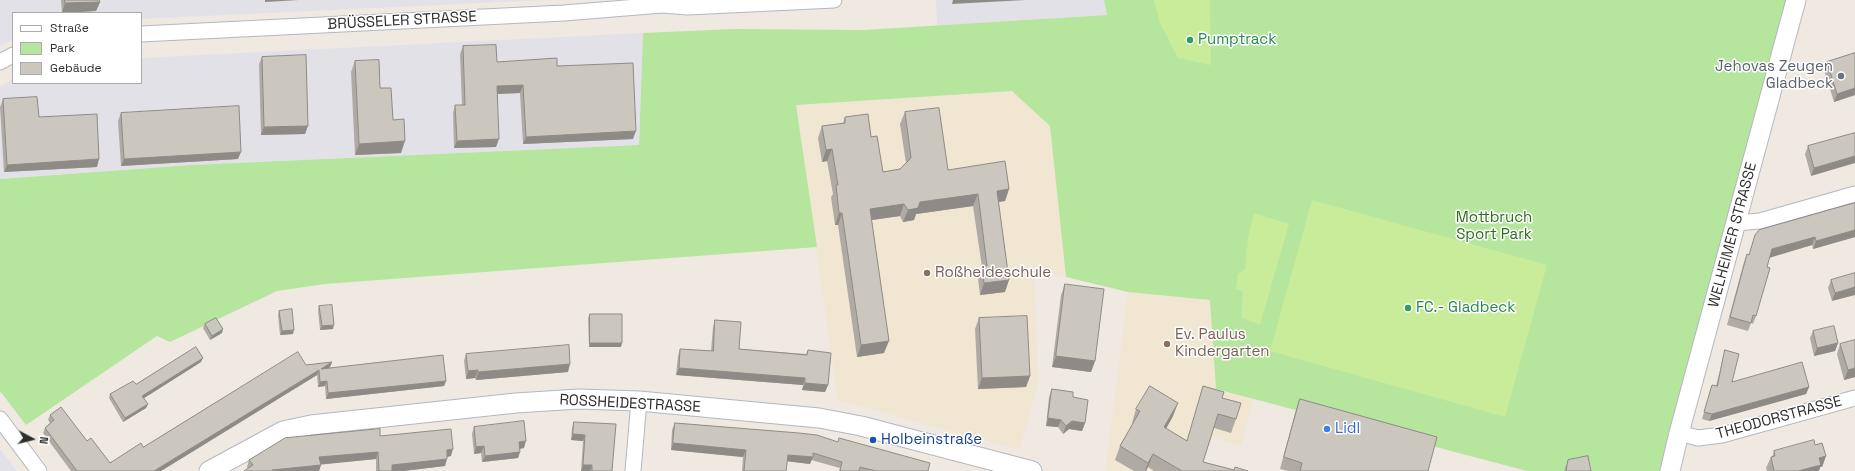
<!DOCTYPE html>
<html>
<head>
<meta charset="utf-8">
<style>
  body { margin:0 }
  #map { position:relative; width:1855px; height:471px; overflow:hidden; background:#efe9e1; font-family:"Space Grotesk",sans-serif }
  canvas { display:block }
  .legend { position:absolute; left:12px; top:12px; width:130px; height:72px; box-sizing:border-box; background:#fff; border:1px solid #ababab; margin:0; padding:5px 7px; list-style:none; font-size:12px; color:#2e2e2e }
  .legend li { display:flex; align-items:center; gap:8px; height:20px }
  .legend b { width:20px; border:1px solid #ababab }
  .north { position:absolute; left:12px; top:419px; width:40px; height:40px; -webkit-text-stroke:3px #fff; paint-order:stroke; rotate:97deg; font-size:11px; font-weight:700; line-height:16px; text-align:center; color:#2e2e2e }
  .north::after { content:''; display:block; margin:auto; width:14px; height:18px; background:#2e2e2e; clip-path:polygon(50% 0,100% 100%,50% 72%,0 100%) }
</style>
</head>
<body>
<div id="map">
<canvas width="1855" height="471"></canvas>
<ul class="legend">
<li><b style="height:5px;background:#fff"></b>Straße</li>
<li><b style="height:11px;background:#b6e59e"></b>Park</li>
<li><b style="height:11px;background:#cbc7bf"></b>Gebäude</li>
</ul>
<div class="north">N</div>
</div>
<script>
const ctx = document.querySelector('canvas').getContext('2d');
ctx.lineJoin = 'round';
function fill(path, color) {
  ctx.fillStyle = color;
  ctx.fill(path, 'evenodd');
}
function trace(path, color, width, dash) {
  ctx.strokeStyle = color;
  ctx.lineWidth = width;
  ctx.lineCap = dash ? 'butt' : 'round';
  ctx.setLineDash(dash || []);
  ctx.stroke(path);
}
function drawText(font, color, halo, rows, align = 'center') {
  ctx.font = font + ' "Space Grotesk",sans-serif';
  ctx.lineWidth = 3;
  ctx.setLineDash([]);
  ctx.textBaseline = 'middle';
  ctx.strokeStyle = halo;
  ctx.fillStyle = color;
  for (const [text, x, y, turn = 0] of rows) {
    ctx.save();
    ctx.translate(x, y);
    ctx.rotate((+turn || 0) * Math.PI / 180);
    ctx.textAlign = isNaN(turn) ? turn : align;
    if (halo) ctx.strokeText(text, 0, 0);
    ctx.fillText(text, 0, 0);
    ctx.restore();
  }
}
fill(new Path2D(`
  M0,0H545L141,19V13H13V40L0,46Z
  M936,0H1104L1107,15L937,26Z
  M643,33L639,145L191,165L0,179V87L13,79V83H141V58Z
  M0,449L17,471H0Z`), '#e3e1e8');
fill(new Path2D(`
  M1013,91L1050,126L1066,277L1034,269L1038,385L1019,450L838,400L796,105Z
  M1128,292L1211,300L1216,389L1253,398L1241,446L1211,436L1200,471H1106Z`), '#f0e6d1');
fill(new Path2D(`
  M1104,0H1793L1663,471H1527L1216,389L1210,300L1128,292L1066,277L1050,126L1012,91L796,105L817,247L325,284L277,291L170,342L157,336L26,425L0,391V179L191,165L639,145L643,33L734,29L864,30L1107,15Z`), '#b6e59e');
fill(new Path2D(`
  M1154,0H1210L1211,65L1178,58L1160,23Z
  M1312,200L1547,265L1505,417L1270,351Z
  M1254,213L1289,224L1260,325L1241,317L1243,292L1236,289L1238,274L1245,269L1248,237Z`), '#c9ec9a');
const minor = new Path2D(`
  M141,34L564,13L662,5L688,7L834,0
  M0,62L13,55
  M1736,223L1760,221L1855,194
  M0,419L39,471
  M1679,433L1698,438L1722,435L1855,398
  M633,471L639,401`);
const tertiary = new Path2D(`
  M209,471L283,431L311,425L516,403L579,399L639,401L819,418L861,426L1032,471
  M1670,471L1679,433L1796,0`);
trace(minor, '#b4b7c1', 17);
trace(tertiary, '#b4b7c1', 21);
trace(minor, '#fff', 15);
trace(tertiary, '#fff', 19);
fill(new Path2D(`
  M61,0H99L100,2L96,11L62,13Z
  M463,46L497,62L557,66L633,139L523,144L520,93L498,94L496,147L454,148L453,113L455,105H462L460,54Z
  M1855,53V95L1834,102L1824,70L1827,62Z
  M262,57L305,134L261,135L259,64Z
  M355,61L380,88L393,120L401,153L355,155L351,72Z
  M3,99L39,117L97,167L4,172L0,107Z
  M905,112L948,170L1009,189L1005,201L998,202L1005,292L980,295L978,278L982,267L973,206L916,214L914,220L903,222L900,216L871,220L884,353L857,357L838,225H835L831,197L833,194L827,161L822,162L818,138L822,126L843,123L845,117L871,137L883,172L900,169L906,163L900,124Z
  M121,113L238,159L121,166L118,121Z
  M1855,133L1811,176L1805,154L1808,146Z
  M1855,203V237L1813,249L1812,245L1769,257L1767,267L1756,316L1753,324L1751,323L1748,331L1727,325L1744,262L1747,254L1749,255L1755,235Z
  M1855,273L1832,301L1828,288L1831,280Z
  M1065,284L1095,361L1091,372L1052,367L1061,295Z
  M319,306L333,329L320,330L318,310Z
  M279,311L293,334L280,335L278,315Z
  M590,314L621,347H589L588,318Z
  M979,318L1030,376L1026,387L978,389L975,329Z
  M715,320L739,349L806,354L808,350L828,385L825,392L802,390L803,385L676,375L678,356L680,349L711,351L713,327Z
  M205,324L222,333L210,340L203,328Z
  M1813,331L1838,343L1835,351L1814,356L1810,338Z
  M1840,344L1855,377L1844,380L1837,354Z
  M1725,350L1732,382L1809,387L1806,394L1709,421L1702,419L1712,385L1716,386Z
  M466,354L568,372L476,380L475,378L466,379L464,361Z
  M201,362L144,398L148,404L146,408L123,422L109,398L110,394L136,384Z
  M332,362L330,367V368L446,381L444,386L326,399L325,386L318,387L317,375L161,471H71L43,433L45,428L50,423L48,420L50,415L87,441L110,463L143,447L306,365Z
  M1203,386L1222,398L1236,419L1231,433L1214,428L1203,462L1234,470L1248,471H1154L1148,467L1146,471H1134L1115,460L1120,446L1133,424L1132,423L1136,409L1173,416L1166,429L1187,441L1199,400Z
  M1052,389L1073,397L1085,423L1082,431L1069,429L1063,434L1058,427L1046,426L1049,397Z
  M1300,399L1428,471H1288L1280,469L1296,410Z
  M574,422L612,471H581L583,441L571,440L572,428Z
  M675,423L928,471H839L840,468L811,460L810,464L787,461L786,471H742L743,457L671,450L672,430Z
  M474,427L524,448L520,449L518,458L482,462L481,453L474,454L472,434Z
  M380,436L451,456L447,457L445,466L403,471H376V459L321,464L319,471H244L248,469L247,467L249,460Z
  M1815,445L1826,456L1822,467H1820L1819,471H1767L1766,468L1771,457H1772L1774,451Z
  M1568,460L1591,471H1564Z`), '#afaba4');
fill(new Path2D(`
  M265,0H299L265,2Z
  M953,0H1025L952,4Z
  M100,2L96,11L62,13L65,3Z
  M523,85L520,93L495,94L497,86Z
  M1855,88V95L1834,102L1837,94Z
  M308,126L305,134L261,135L264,127Z
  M636,131L633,139L523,144L526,137Z
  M499,139L496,147L454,148L457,141Z
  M405,141L401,153L355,155L359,144Z
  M832,149L827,161L822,162L826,150Z
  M241,152L238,159L121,166L124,159Z
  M1855,156V163L1811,176L1814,168Z
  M99,159L97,167L4,172L7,165Z
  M1009,189L1005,201L992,203L997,191Z
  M978,194L973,206L916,214L914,220L903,222L908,210L920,202Z
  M904,204L900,216L865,221L870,209Z
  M839,213H842L838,225H835Z
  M1855,230V237L1813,249L1816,241Z
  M1815,237L1812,245L1769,258L1772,249Z
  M1009,280L1005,292L980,295L984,283Z
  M1855,287V295L1832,301L1835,293Z
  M334,325L333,329L320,330L322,326Z
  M223,329L222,333L210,340L212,336Z
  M294,330L293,334L280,335L282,331Z
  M889,341L884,353L857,357L861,345Z
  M590,343H622L621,347H589Z
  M1838,343L1835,351L1814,356L1817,348Z
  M1056,356L1095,361L1091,372L1052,367Z
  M203,358L201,362L141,400L142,396Z
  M332,362L330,367L319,374L321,369Z
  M570,364L568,372L476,380L478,372Z
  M679,368L805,378L803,385L676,375Z
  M1855,368V377L1844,380L1848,370Z
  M319,370L317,375L161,471H154Z
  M478,370L475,378L466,379L468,371Z
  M1030,376L1026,387L978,389L982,378Z
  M327,381L325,386L318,387L320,382Z
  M446,381L444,386L326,399L328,393Z
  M805,383L828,385L825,392L802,390Z
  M1809,387L1806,394L1709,421L1712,414Z
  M1178,403L1173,416L1159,441L1164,427Z
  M148,404L146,408L123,422L125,418Z
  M1048,418L1061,420L1058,427L1046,426Z
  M1072,421L1085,423L1082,431L1069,429L1063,434L1066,426Z
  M573,434L585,435L583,441L571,440Z
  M526,441L524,448L517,449L519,442Z
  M673,443L746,450L743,457L671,450Z
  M484,446L481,453L474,454L476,447Z
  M453,449L451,456L444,457L447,450Z
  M378,452L376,459L317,465L319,457Z
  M520,452L518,458L482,462L485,456Z
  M1153,454L1148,467L1146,471H1145L1148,463Z
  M788,455L813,457L810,464L785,461Z
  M1826,456L1822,467H1820L1819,471H1798L1819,458Z
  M447,459L445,466L403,471H389L392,465Z
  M321,465L319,471H272V470Z
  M583,465H592L590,471H581Z`), '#8e8b86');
const building = new Path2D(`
  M65,0H99L100,2L65,3Z
  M496,45L497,62L557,58V66L633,63L636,131L526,137L523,85L497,86L499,139L457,141L455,105H465L463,46Z
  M1855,53V88L1837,94L1827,62Z
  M306,55L308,126L264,127L262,57Z
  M379,60L380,88H391L393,120L404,119L405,141L359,144L355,61Z
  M37,97L39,117L97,114L99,159L7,165L3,99Z
  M239,106L241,152L124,159L121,113Z
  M939,108L948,170L1005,161L1009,189L997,191L1009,280L984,283L982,266H987L978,194L920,202L918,208L908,210L904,204L870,209L889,341L861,345L842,213H839L836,185H838L832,149L826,150L822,126L845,123V117L868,114L871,137L877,136L883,172L900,169L911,158L905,112Z
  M1855,133V156L1814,168L1808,146Z
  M1855,203V230L1816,241L1815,237L1772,249L1767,267L1770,268L1756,316L1753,315L1751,323L1730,317L1747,254L1749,255L1755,235L1759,230Z
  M1855,273V287L1835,293L1831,280Z
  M1065,284L1104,289L1095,361L1056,356Z
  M332,305L334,325L322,326L319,306Z
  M292,309L294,330L282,331L279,311Z
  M590,314H622V343H590Z
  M1027,316L1030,376L982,378L979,318Z
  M216,318L223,329L212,336L205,324Z
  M715,320L741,322L739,349L807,355L808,350L831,353L828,385L805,383V378L679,368L680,349L713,351Z
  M1834,326L1838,343L1817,348L1813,331Z
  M1855,340V368L1848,370L1840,344Z
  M569,345L570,364L478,372V370L468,371L466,354Z
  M196,347L203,358L142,396L148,404L125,418L110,394L133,381L136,384Z
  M1725,350L1739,354L1732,382L1802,362L1809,387L1712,414L1704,412L1712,385L1717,386Z
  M298,352L306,365L332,362L321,369L443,355L446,381L328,393L327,381L320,382L319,370L154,471H77L45,428L54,420L50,415L61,407L87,441L91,438L110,463L141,443L143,447Z
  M1150,386L1178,403L1164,427L1187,441L1203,386L1224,392L1222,398L1241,403L1236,419L1218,414L1203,462L1234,470L1235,467L1248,471H1182L1153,454L1148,463L1120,446L1140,411L1136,409Z
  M1052,389L1073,392V397L1088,400L1085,423L1072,421L1066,426L1061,420L1048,418Z
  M1300,399L1437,437L1428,471H1300L1302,463L1284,457Z
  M524,421L526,441L519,442L520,452L485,456L484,446L476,447L474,427Z
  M574,422L616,424L612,471H592V465H583L585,435L573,434Z
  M675,423L799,433L817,435L838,442L839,438L930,463L928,471H876L860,467L859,471H840L842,462L813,453V457L788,455L786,471H744L746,450L673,443Z
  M380,429V436L451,429L453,449L447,450V459L392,465V471H379L378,452L319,457L321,465L272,470L273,471H244L253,465L249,460L285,438Z
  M1814,440L1815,445L1822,443L1826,456L1819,458L1821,465L1798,471H1774L1771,457L1775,456L1774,451Z
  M1588,456L1591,471H1566L1568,460Z`);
fill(building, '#cbc7bf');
trace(building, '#8e8b86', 1);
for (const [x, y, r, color] of [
  [1190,40,4,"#2e9e5b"],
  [1841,76,4,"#6b7280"],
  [927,273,4,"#8d6e63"],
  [1408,308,4,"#2e9e5b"],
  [1167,344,4,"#8d6e63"],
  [1327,429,4,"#3f7fe0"],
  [873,440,4,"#1a4fb4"]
]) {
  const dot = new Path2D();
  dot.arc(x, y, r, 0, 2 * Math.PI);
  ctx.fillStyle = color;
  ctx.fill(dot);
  trace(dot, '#fff', 1.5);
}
drawText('15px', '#2e2e2e', '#fff', [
  ["BRÜSSELER STRASSE",402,21,-3],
  ["WELHEIMER STRASSE",1733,235,-75],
  ["ROSSHEIDESTRASSE",630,404,3],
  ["THEODORSTRASSE",1779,418,-15]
]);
drawText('15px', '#27864d', '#fff', [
  ["Pumptrack",1198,40],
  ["FC.- Gladbeck",1416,308]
], 'left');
drawText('15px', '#5b616d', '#fff', [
  ["Jehovas Zeugen",1833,67],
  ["Gladbeck",1833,84]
], 'right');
drawText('15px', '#2c6e1b', '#fff', [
  ["Mottbruch",1494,218],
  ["Sport Park",1494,235]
]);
drawText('15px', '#785e54', '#fff', [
  ["Roßheideschule",935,273],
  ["Ev. Paulus",1175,335],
  ["Kindergarten",1175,352]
], 'left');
drawText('15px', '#366cbe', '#fff', [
  ["Lidl",1335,429]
], 'left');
drawText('15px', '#164399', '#fff', [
  ["Holbeinstraße",881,440]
], 'left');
</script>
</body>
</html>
